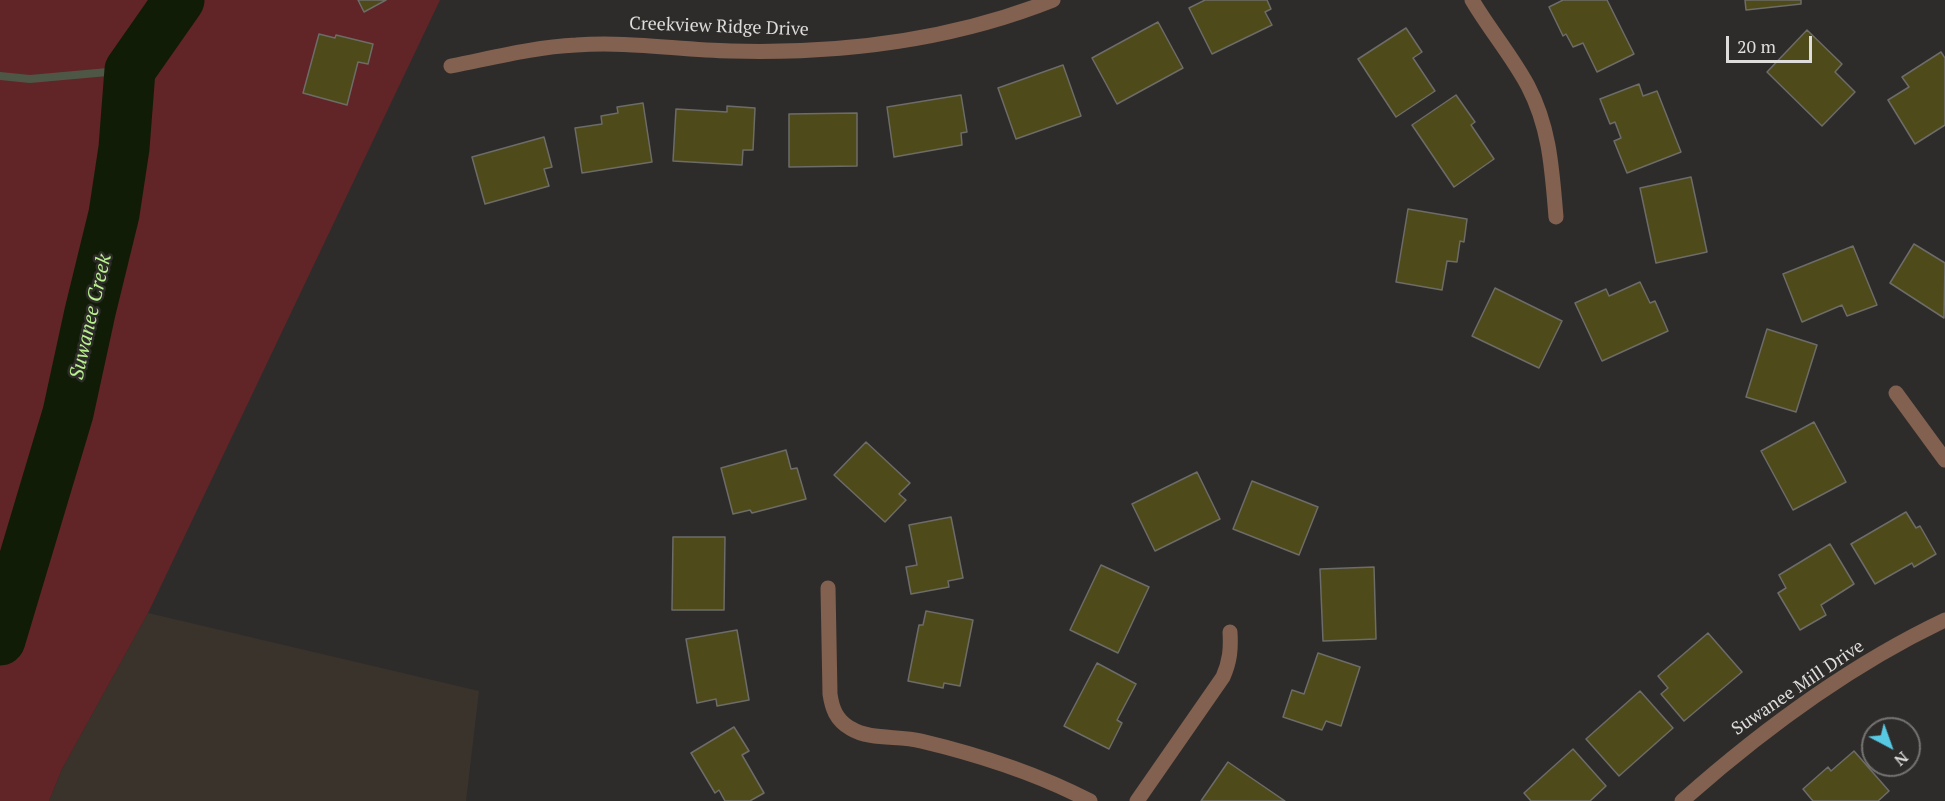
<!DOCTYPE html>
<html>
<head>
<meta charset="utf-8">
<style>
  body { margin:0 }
  #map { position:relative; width:1945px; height:801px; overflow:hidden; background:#2e2c2a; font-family:"PT Serif",serif }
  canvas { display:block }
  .north { position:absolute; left:1861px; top:717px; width:60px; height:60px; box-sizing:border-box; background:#2e2c2a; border:2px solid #747371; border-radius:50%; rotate:139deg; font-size:16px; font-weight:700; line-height:24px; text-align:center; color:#dedddb }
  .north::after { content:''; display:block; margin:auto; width:21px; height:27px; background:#58c9e3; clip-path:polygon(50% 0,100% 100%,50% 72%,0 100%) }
  .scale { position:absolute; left:1726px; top:36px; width:86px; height:27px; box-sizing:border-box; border:3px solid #dedddb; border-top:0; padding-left:8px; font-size:18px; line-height:21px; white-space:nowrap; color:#dedddb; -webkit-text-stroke:4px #2e2c2a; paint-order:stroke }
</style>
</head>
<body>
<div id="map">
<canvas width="1945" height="801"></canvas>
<div class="north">N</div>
<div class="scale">20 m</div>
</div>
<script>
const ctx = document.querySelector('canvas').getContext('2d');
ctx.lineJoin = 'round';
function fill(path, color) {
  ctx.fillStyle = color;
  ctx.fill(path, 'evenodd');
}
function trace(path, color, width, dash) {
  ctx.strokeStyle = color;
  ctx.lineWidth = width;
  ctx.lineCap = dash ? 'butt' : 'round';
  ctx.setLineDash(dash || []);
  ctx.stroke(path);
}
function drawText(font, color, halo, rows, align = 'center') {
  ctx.font = font + ' "PT Serif",serif';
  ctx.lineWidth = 5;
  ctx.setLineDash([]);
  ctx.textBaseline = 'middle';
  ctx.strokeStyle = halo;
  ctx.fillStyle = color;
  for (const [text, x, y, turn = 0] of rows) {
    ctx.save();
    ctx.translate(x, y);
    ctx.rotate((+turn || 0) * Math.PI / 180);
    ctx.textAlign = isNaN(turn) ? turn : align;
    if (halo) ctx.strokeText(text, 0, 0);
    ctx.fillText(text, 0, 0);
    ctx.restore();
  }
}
fill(new Path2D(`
  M148,613L479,691L466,801H49L62,769Z`), '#39332b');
fill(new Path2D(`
  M0,0H440L148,613L62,769L49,801H0Z`), '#612427');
trace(new Path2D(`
  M0,76L30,79L130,70`), '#4e5645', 8);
trace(new Path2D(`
  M0,640L68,413L90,312L114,214L124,148L130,70L179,0`), '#101c05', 51);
const building = new Path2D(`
  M358,0H386L364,12Z
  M1205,0H1267L1271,9L1265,12L1272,25L1212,54L1189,8Z
  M1563,0H1607L1634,54L1597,72L1583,43L1573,47L1566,34L1563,36L1549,7Z
  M1745,0H1801V4L1746,10Z
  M1158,22L1183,68L1117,104L1092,58Z
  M1406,28L1422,52L1413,58L1435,91L1396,117L1358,59Z
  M1807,30L1842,64L1835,72L1855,92L1822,126L1767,72Z
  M319,34L335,38L336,35L373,44L368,64L358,62L347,105L303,93Z
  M1941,52L1945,58V125L1915,144L1888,100L1909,87L1902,77Z
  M1063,65L1081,116L1016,139L998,88Z
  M1639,84L1643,96L1657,91L1681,152L1627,173L1614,141L1621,138L1615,122L1610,124L1600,99Z
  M961,95L967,132L961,133L962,145L894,157L887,107Z
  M1456,95L1475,122L1471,125L1494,159L1454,187L1412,125Z
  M643,103L652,162L582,173L575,128L602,124L601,116L618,113L617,107Z
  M727,106L755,108L753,150H743L742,165L673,161L676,109L727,112Z
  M857,113V166L789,167V114Z
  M544,137L552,167L544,169L549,186L485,204L472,157Z
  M1691,177L1707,252L1656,263L1640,188Z
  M1408,209L1467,219L1464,242L1460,241L1457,262L1447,261L1442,290L1396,282Z
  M1914,244L1945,263L1944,318L1890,283Z
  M1853,246L1877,305L1847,316L1842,305L1802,322L1783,274Z
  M1640,282L1650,303L1655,301L1668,331L1602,361L1575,303L1606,289L1609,296Z
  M1495,288L1562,321L1539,368L1472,336Z
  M1767,329L1817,345L1796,412L1746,397Z
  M1814,422L1846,482L1793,510L1761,451Z
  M866,442L910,483L899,494L906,500L885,522L834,475Z
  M786,450L791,469L797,468L806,499L752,513L750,510L733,514L721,468Z
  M1197,472L1220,519L1155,551L1132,504Z
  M1252,481L1318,507L1299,555L1233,529Z
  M1906,512L1916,528L1920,526L1936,554L1914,567L1912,563L1875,584L1851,544Z
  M951,517L963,578L948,581L949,587L911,594L906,567L917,565L909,525Z
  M673,537H725L724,610H672Z
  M1830,544L1854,584L1821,605L1826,615L1800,630L1778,593L1786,588L1779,575Z
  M1101,565L1149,587L1118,653L1070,630Z
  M1374,567L1376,639L1323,641L1320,569Z
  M926,611L973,620L960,686L944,683L943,688L908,681L919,625H923Z
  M737,630L749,700L717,706L716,699L697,703L686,639Z
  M1708,633L1742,672L1684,721L1661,694L1668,688L1658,676Z
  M1318,653L1360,667L1341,726L1326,721L1322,730L1283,717L1292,690L1304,694Z
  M1097,663L1136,684L1117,720L1122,723L1109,749L1064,726Z
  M1640,691L1673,728L1619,776L1586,739Z
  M734,727L749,751L742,755L764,793L750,801H725L719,790L715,793L691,753Z
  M1573,749L1606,786L1590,801H1531L1524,793Z
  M1854,751L1889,791L1878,801H1813L1803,789L1828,767L1831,771Z
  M1228,762L1285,801H1201Z`);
fill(building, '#4e4a1a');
trace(building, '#6c6c68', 1.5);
trace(new Path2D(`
  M1472,0C1489,29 1512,56 1528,86C1550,128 1552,170 1556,217
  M451,66C492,58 534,47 576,45C628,41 679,50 731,51C841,54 950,41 1053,0
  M1896,393L1945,460
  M828,588L830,694C832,708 836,720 850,728C871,741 898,735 921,741C980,755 1036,773 1090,801
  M1137,801L1223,677C1230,661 1231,649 1230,632
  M1682,801C1762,730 1848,666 1945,620`), '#826150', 15);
drawText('18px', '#dedddb', '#2e2c2a', [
  ["Creekview Ridge Drive",719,27,2],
  ["Suwanee Mill Drive",1798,688,-34]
]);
drawText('italic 20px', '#b9f18c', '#2e2c2a', [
  ["Suwanee Creek",91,317,-77]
]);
</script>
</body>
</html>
